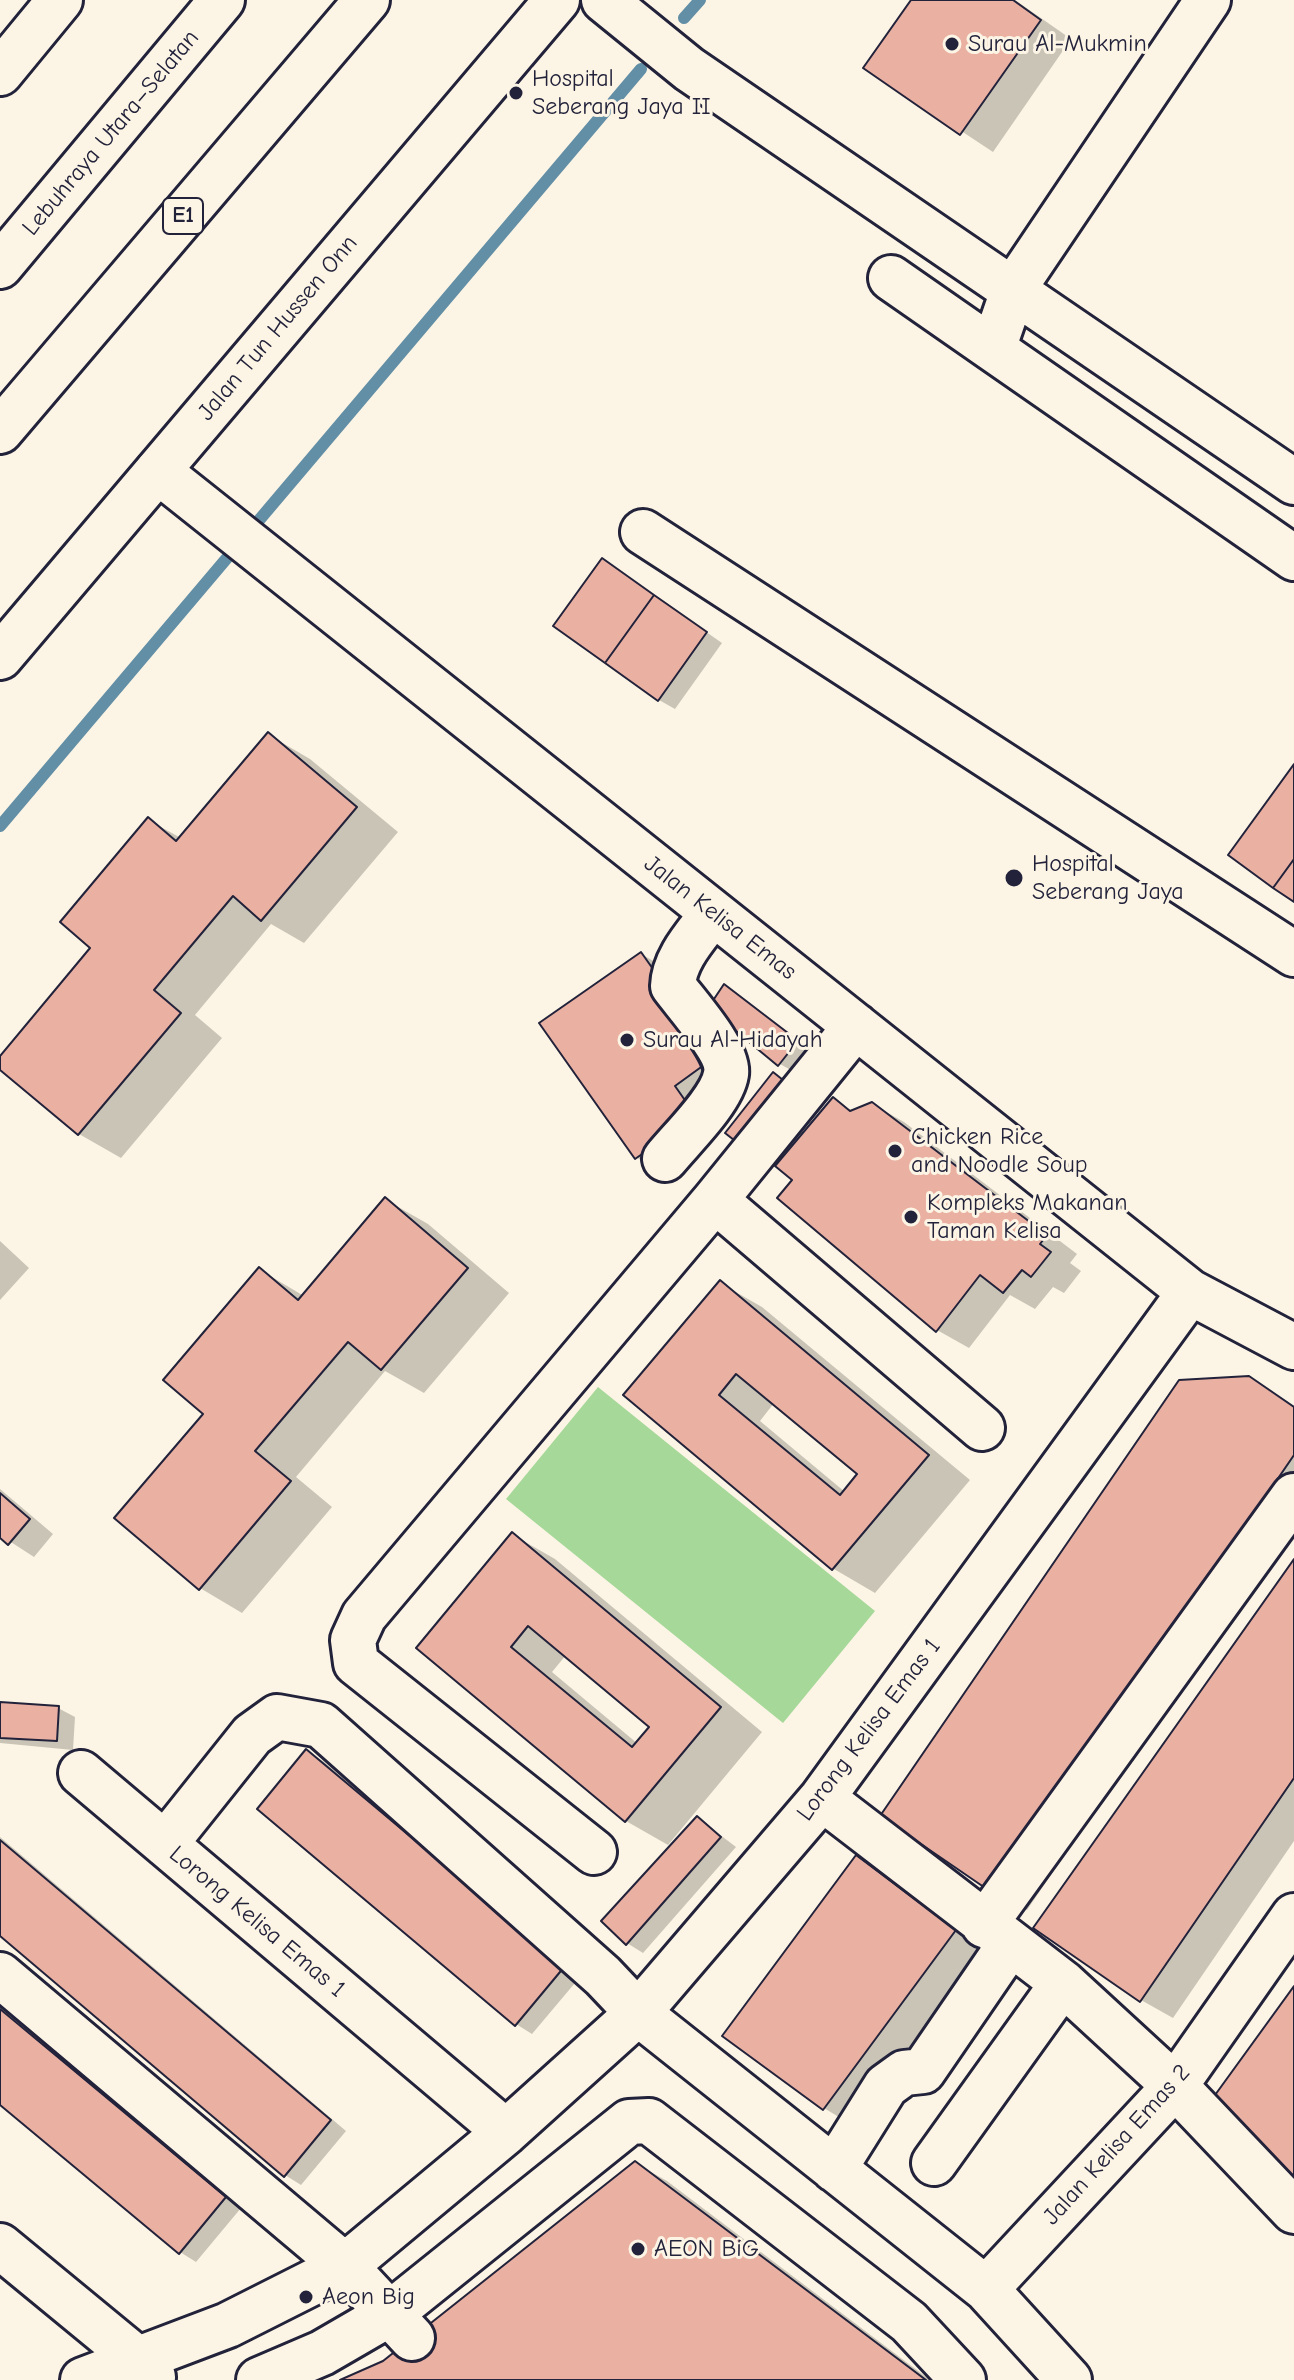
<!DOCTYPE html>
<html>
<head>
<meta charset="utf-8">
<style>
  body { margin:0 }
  canvas { display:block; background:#fcf5e5 }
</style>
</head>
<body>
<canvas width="1294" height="2380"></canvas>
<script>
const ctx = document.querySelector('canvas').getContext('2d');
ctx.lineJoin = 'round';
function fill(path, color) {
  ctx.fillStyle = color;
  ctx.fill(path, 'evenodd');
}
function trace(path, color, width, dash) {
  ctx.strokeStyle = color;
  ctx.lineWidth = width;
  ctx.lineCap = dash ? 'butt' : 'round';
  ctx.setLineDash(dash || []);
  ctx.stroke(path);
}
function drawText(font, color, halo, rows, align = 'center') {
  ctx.font = font + ' "Comic Neue",sans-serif';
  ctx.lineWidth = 6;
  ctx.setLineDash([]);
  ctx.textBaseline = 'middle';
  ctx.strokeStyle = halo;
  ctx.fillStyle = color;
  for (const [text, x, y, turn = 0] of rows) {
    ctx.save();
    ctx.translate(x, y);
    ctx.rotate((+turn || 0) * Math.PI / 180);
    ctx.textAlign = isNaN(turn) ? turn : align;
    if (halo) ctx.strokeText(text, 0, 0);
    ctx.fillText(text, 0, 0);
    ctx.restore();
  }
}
fill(new Path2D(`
  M598,1387L875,1611L783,1723L506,1499Z`), '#a6d899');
fill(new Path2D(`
  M913,0H1015L1071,39L993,152L866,68Z
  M603,560L722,643L675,709L659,700Z
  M269,735L310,759L398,832L304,943L271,924L195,1015L222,1038L121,1158L79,1134L0,1068V1059L93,948L148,820L181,838Z
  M641,954L666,968L738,1071L698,1100L719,1131L660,1172L636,1157Z
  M725,987L805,1045L808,1057L796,1073L780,1064Z
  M833,1100L854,1112L872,1104L904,1122L1077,1254L1070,1263L1081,1271L1064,1293L1053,1287L1035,1309L1010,1295L969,1348L937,1330L795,1180Z
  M386,1200L428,1224L509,1293L424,1393L385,1371L296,1477L332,1507L242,1613L200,1588L206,1413L260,1270L304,1296Z
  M0,1241L29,1268L0,1300Z
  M720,1283L762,1307L970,1480L875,1593L834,1569L626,1395ZM774,1403L860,1474L845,1492L760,1421Z
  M1249,1378L1294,1406V1519L1027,1910L995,1892Z
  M0,1489L53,1534L34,1557L0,1535Z
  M513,1535L555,1559L762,1732L668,1845L626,1821L418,1648ZM566,1655L652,1726L638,1744L552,1672Z
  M1294,1562V1841L1173,2018L1141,2000Z
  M0,1704L58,1708L75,1717L73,1750L0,1743Z
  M307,1752L323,1761L580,1977L532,2034L516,2024Z
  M698,1818L736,1847L643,1953L627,1943Z
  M0,1837L346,2131L301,2185L285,2175L0,1934Z
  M856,1858L887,1876L986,1949L855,2127L824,2108Z
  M0,2007L241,2208L196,2262L180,2252L0,2102Z
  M635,2163L667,2181L930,2380H345L384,2362Z`), '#0003');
trace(new Path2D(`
  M684,18L700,0
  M0,826L641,69`), '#628ea6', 12);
const building = new Path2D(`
  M911,0H1013L1041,20L960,135L863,68Z
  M602,558L654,595L605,663L553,626Z
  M654,595L707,632L658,701L605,663Z
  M268,732L357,807L261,921L233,896L154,990L181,1013L78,1135L0,1070V1056L90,948L60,922L148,817L176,841Z
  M1294,764V859L1273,888L1228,855Z
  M1294,859V902L1273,888Z
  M641,952L715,1057L675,1086L696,1116L635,1159L539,1023Z
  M724,984L788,1033L793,1047L778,1066L708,1008Z
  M773,1072L788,1084L739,1144L725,1133Z
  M833,1097L850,1111L872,1102L1047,1235L1040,1244L1051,1252L1031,1277L1022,1270L1003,1293L980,1275L936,1332L777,1198L792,1180L775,1166Z
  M385,1197L468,1268L381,1370L348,1342L255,1451L291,1481L199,1590L114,1518L203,1414L163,1380L259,1267L298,1300Z
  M720,1280L929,1455L832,1570L623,1395ZM736,1374L857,1474L840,1495L719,1395Z
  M1249,1376L1294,1407V1455L994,1894L880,1816L1179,1380Z
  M0,1493L30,1519L8,1545L0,1538Z
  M512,1532L721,1707L625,1822L416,1648ZM528,1626L649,1727L632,1747L511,1647Z
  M1294,1559V1778L1140,2002L1033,1928Z
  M0,1702L59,1706L57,1741L0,1738Z
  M306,1749L565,1966L515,2026L257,1809Z
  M697,1816L721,1837L626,1945L601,1921Z
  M0,1840L331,2120L284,2177L0,1936Z
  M856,1855L956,1930L823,2110L722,2036Z
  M1294,1986V2179L1202,2113Z
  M0,2009L226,2197L179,2254L0,2105Z
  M635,2161L926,2380H340L383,2361Z`);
fill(building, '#eab1a3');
trace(building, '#22223b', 2);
const minor = new Path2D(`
  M604,0L689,69L1294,482
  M1208,0L1014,288L993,349L1294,558
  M891,278L993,349
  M158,471L1190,1292L1294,1347
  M643,532L1294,954
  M665,1159C682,1138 722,1100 726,1074C730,1052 687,1005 673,986C674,958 697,935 713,913
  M715,1200L982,1428
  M81,1773L506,2132
  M822,1798L1063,1983L1175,2086L1294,2211
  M165,1844L252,1735L277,1717L321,1725L603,1976L638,2013L986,2289L1069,2380
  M594,1852L356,1663L353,1640L364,1616L715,1200L856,1026
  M984,1925L1294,1496
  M0,1975L345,2266L412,2338
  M934,2163L1063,1983
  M834,2169L886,2086L904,2073L923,2071L1010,1944
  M0,2246L136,2358L153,2377
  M986,2289L1175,2086L1294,1916
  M83,2380L228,2325L345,2266L506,2132L638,2013L822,1798L1190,1292
  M259,2380L322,2353L391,2313L629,2122L649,2121L909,2322L963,2380`);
const major = new Path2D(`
  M0,73L60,0
  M0,657L557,0`);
const highway = new Path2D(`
  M0,266L222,0
  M0,431L367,0`);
trace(minor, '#22223b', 50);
trace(major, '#22223b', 50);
trace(highway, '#22223b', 50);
trace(minor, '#fcf5e5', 44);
trace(major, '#fcf5e5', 44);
trace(highway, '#fcf5e5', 44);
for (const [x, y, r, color] of [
  [952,44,8,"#22223b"],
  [516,93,8,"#22223b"],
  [1014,878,10,"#22223b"],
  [627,1040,8,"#22223b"],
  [895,1151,8,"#22223b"],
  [911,1217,8,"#22223b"],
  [638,2249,8,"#22223b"],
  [306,2297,8,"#22223b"]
]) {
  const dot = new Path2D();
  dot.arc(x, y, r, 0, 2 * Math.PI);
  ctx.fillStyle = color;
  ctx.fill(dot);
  trace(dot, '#fcf5e5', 3);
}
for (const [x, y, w] of [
  [183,216,40]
]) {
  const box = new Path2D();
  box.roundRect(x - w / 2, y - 18, w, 36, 6);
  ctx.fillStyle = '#fcf5e5';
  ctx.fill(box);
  trace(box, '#22223b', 2);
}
drawText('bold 22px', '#22223b', null, [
  ["E1",183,216]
]);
drawText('24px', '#22223b', '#fcf5e5', [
  ["Surau Al-Mukmin",968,44],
  ["Hospital",532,79],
  ["Seberang Jaya II",532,107],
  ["Hospital",1032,864],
  ["Seberang Jaya",1032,892],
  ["Surau Al-Hidayah",643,1040],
  ["Chicken Rice",911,1137],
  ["and Noodle Soup",911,1165],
  ["Kompleks Makanan",927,1203],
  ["Taman Kelisa",927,1231],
  ["AEON BiG",654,2249],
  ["Aeon Big",322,2297]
], 'left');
drawText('24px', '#22223b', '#fcf5e5', [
  ["Lebuhraya Utara–Selatan",111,133,-50],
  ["Jalan Tun Hussen Onn",278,328,-50],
  ["Jalan Kelisa Emas",720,918,38],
  ["Lorong Kelisa Emas 1",869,1730,-53],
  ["Lorong Kelisa Emas 1",257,1922,40],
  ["Jalan Kelisa Emas 2",1117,2145,-48]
]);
</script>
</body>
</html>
